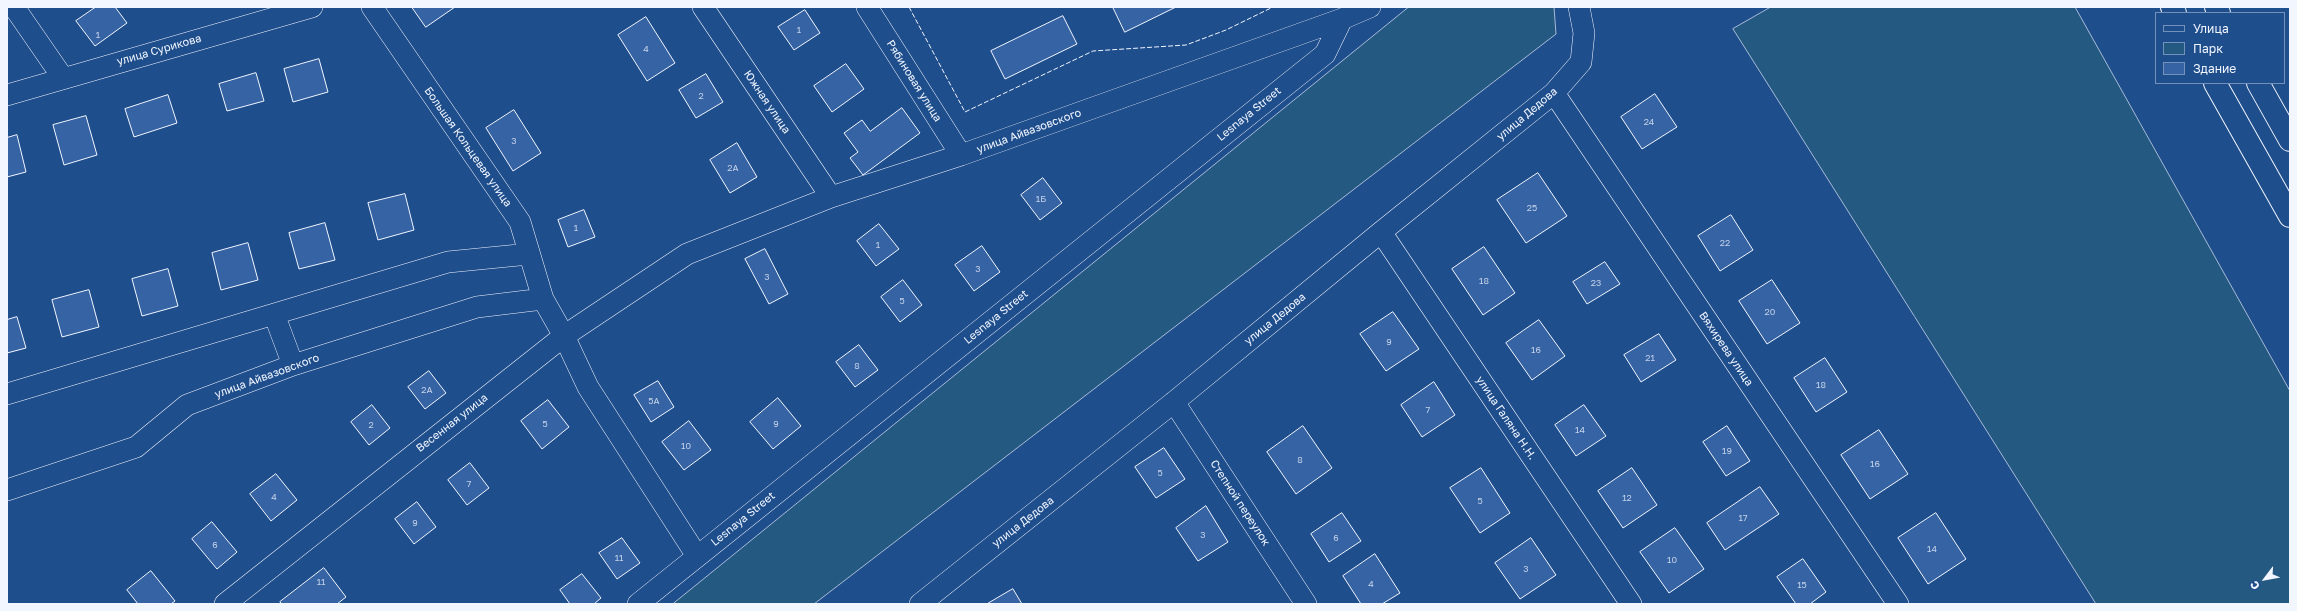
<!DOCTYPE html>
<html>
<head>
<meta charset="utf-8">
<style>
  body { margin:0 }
  #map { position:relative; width:2297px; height:611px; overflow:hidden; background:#1f4e8c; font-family:"Golos Text",sans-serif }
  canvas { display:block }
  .frame { position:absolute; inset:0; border:8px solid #f2f6ff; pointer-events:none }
  .legend { position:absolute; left:2155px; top:12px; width:130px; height:72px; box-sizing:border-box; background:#1f4e8c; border:1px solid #7391ba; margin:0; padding:5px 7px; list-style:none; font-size:12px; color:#f2f6ff }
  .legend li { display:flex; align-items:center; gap:8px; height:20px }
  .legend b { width:20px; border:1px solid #7391ba }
  .north { position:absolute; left:2245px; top:559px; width:40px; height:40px; -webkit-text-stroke:3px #1f4e8c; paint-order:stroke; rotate:238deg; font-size:11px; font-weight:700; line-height:16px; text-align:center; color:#f2f6ff }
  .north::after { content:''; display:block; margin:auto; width:14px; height:18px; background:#f2f6ff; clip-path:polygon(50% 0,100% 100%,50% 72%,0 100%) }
</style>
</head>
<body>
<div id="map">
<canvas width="2297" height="611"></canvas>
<div class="frame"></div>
<ul class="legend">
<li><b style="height:5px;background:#1f4e8c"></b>Улица</li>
<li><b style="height:11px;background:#245a82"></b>Парк</li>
<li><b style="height:11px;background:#3563a3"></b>Здание</li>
</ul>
<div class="north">С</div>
</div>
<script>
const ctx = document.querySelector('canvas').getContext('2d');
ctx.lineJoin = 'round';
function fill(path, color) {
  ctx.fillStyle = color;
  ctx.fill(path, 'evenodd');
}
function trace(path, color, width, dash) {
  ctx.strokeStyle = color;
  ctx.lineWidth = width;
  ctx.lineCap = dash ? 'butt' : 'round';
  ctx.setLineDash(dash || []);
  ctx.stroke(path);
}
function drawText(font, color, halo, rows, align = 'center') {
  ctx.font = font + ' "Golos Text",sans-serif';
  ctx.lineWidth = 3;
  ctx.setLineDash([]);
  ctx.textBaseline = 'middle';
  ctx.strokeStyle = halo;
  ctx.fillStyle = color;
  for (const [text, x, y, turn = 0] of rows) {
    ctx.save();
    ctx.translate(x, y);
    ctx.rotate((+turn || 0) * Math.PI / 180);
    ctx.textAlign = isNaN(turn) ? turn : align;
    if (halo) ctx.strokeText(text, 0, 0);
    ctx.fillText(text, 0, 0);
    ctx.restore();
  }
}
const green = new Path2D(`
  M1409,7H1554L1556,34L814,604H673Z
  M1771,7H2075L2290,391V604H2096L1733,29Z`);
fill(green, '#245a82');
trace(green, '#a8bbd7', 1);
const building = new Path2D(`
  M96,7H115L127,23L95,46L76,21Z
  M412,7H455L426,27Z
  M1113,7H1176L1125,32Z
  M805,10L820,33L794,50L778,27Z
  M1063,16L1077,44L1005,79L991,51Z
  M646,17L675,63L647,81L618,35Z
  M319,59L328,92L293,102L284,69Z
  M846,64L864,89L832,112L814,86Z
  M256,73L264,101L227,111L219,84Z
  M706,74L723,102L696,118L679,90Z
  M1655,94L1677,127L1642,149L1621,117Z
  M168,95L177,123L134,137L125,109Z
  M902,108L920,133L863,175L850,158L858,152L844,133L862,120L870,131Z
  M514,110L541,153L513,171L486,128Z
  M86,116L97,155L64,165L53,125Z
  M17,135L26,172L7,177V138Z
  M737,143L757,177L730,193L710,160Z
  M1538,173L1567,216L1526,243L1497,200Z
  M1043,178L1062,203L1040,220L1021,195Z
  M405,194L414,230L378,240L368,203Z
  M584,210L595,237L568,247L558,220Z
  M1731,215L1753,250L1720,271L1698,236Z
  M325,223L335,260L299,269L289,233Z
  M879,224L899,249L876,266L857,241Z
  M248,243L258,280L221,290L212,253Z
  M982,246L1000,272L974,291L955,265Z
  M1484,247L1515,293L1483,315L1452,269Z
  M765,249L788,294L769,304L745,259Z
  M1605,262L1620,284L1587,304L1573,282Z
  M168,269L178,306L142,316L132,279Z
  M903,280L922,305L900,322L881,297Z
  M1772,280L1800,323L1767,344L1739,301Z
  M89,290L99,327L62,337L52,300Z
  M1393,312L1419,349L1386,371L1360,334Z
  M17,317L26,348L7,353V320Z
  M1539,320L1565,356L1532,380L1506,343Z
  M1659,334L1676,360L1641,382L1624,355Z
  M859,345L878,370L855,387L836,362Z
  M1825,358L1847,392L1816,412L1794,378Z
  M429,371L446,393L425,409L408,387Z
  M658,381L674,407L651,422L634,395Z
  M1434,382L1455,415L1422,437L1401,405Z
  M778,398L801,426L773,449L750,422Z
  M548,400L569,427L542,449L521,421Z
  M372,405L390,428L369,445L351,422Z
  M1584,405L1606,436L1576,456L1555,425Z
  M689,421L711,450L684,470L662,442Z
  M1303,426L1332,468L1296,494L1267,452Z
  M1727,426L1750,461L1726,476L1703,442Z
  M1879,430L1908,474L1870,499L1841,455Z
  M1164,448L1185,479L1156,498L1135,467Z
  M470,463L489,488L467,505L448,480Z
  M1481,468L1510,513L1480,533L1450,488Z
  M1632,468L1657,505L1623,528L1598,491Z
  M276,474L297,500L271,521L250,494Z
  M1760,487L1779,514L1725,550L1707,523Z
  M417,502L436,527L414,544L395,519Z
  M1206,506L1228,542L1198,561L1176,528Z
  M1342,513L1361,541L1329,562L1311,534Z
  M1936,513L1966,559L1928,584L1898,538Z
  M212,522L237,552L217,569L192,539Z
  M1675,528L1704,569L1669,593L1640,552Z
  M622,538L640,563L617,579L599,553Z
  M1531,538L1556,575L1520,599L1495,563Z
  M1375,554L1400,593L1382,604H1361L1343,576Z
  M1803,559L1826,592L1810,604H1796L1777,577Z
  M324,568L346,597L337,604H282L280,602Z
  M151,571L175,601L171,604H138L127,590Z
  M582,574L601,598L594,604H570L560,590Z
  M1013,589L1022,604H987Z`);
fill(building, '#3563a3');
trace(building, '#f2f6ff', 1);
const minor = new Path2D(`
  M14,7L63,78
  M372,7L520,222L543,299L564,336L588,387L697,556
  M703,7L831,197
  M867,7L961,155
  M1554,93L1898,604
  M7,95L312,7
  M1381,232L1631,604
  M274,314L293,365
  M7,394L448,262L529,254
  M1174,402L1306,604
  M7,490L136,447L187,405L293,365L477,307L543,299
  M225,604L564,336L687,254L831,197L961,155L1342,19L1370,7
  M638,604L1325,54L1342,19
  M920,604L1174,402L1381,232L1554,93L1581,62L1584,33L1579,7`);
const highway = new Path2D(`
  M2172,7L2175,13
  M2216,7L2219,13
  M2215,83L2290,216
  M2258,83L2290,140`);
trace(minor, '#f2f6ff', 22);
trace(highway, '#f2f6ff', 24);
trace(minor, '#1f4e8c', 21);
trace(highway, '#1f4e8c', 22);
trace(new Path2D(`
  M909,7L965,112L1093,51L1186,45L1226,30L1273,7`), '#f2f6ff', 1, [5, 2]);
drawText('9px', '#c3d1e8', null, [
  ["1",799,30],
  ["1",98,35],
  ["4",646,49],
  ["2",701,96],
  ["24",1649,122],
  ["3",514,141],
  ["2А",733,168],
  ["1Б",1041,199],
  ["25",1532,208],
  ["1",576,228],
  ["22",1725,243],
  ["1",878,245],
  ["3",978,269],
  ["3",767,277],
  ["18",1484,281],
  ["23",1596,283],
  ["5",902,301],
  ["20",1770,312],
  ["9",1389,342],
  ["16",1536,350],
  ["21",1650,358],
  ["8",857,366],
  ["18",1821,385],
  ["2А",427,390],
  ["5А",654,401],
  ["7",1428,410],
  ["5",545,424],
  ["9",776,424],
  ["2",371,425],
  ["14",1580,430],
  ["10",686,446],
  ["19",1727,451],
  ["8",1300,460],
  ["16",1875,464],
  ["5",1160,473],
  ["7",469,484],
  ["4",274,497],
  ["12",1627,498],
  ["5",1480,501],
  ["17",1743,518],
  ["9",415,523],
  ["3",1203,535],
  ["6",1336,538],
  ["6",215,545],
  ["14",1932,549],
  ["11",619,558],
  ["10",1672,560],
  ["3",1526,569],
  ["11",321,582],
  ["4",1371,584],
  ["15",1802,585]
]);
drawText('11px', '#f2f6ff', '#1f4e8c', [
  ["улица Сурикова",159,50,-16],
  ["Рябиновая улица",914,81,58],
  ["Южная улица",767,102,56],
  ["Lesnaya Street",1249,114,-39],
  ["улица Дедова",1527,114,-40],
  ["улица Айвазовского",1029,131,-20],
  ["Большая Кольцевая улица",468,147,55],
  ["Lesnaya Street",996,317,-39],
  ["улица Дедова",1275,319,-39],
  ["Вяхирева улица",1726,349,56],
  ["улица Айвазовского",267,376,-20],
  ["улица Галяна Н.Н.",1506,418,56],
  ["Весенная улица",452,423,-38],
  ["Степной переулок",1240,503,57],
  ["Lesnaya Street",743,519,-39],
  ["улица Дедова",1023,522,-38]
]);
</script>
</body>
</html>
